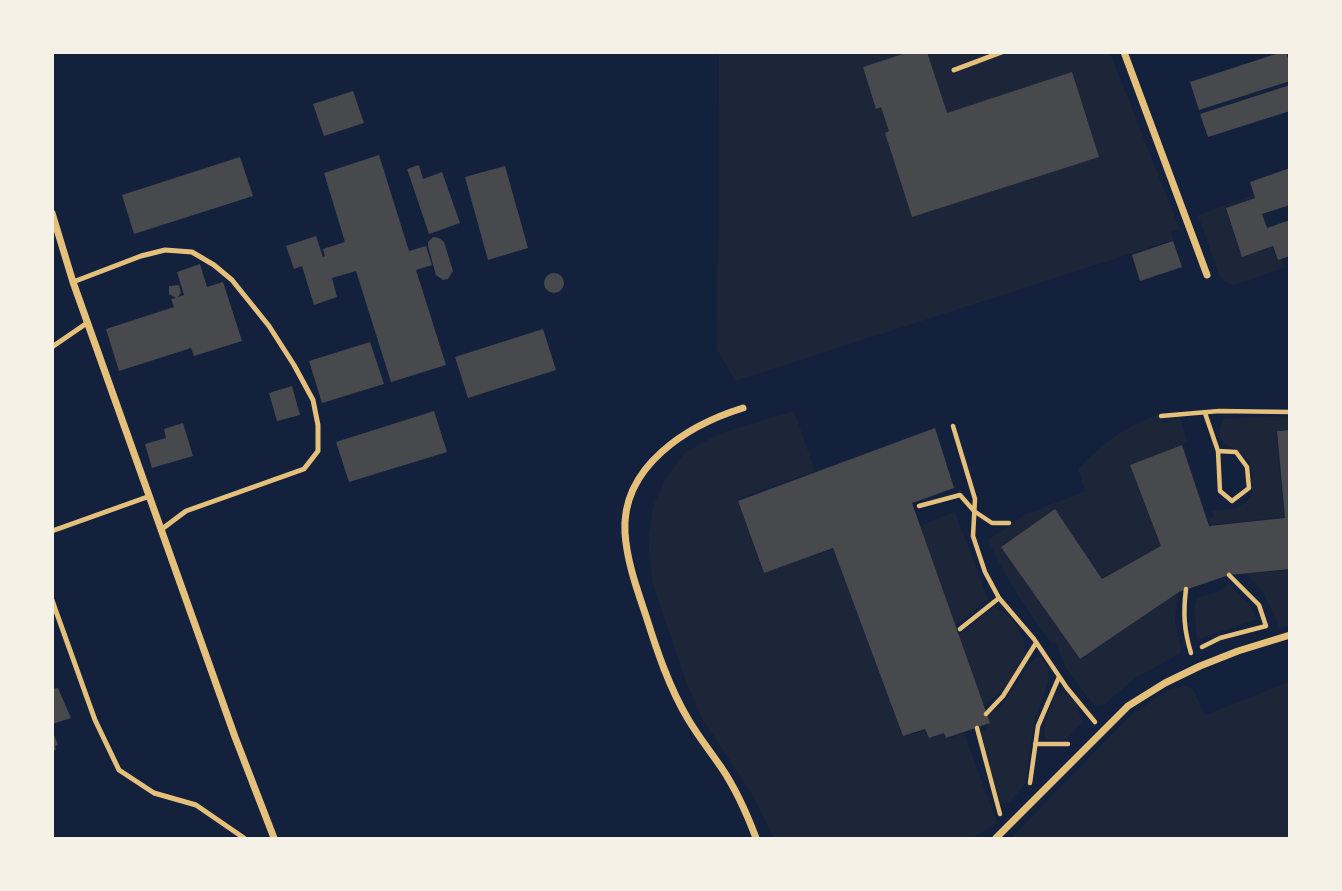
<!DOCTYPE html>
<html>
<head>
<meta charset="utf-8">
<style>
  body { margin:0 }
  #map { position:relative; width:1342px; height:891px; overflow:hidden; background:#14213d; font-family:Jost,sans-serif }
  canvas { display:block }
  .frame { position:absolute; inset:0; border:54px solid #f6f1e7; pointer-events:none }
</style>
</head>
<body>
<div id="map">
<canvas width="1342" height="891"></canvas>
<div class="frame"></div>
</div>
<script>
const ctx = document.querySelector('canvas').getContext('2d');
ctx.lineJoin = 'round';
function fill(path, color) {
  ctx.fillStyle = color;
  ctx.fill(path, 'evenodd');
}
function trace(path, color, width, dash) {
  ctx.strokeStyle = color;
  ctx.lineWidth = width;
  ctx.lineCap = dash ? 'butt' : 'round';
  ctx.setLineDash(dash || []);
  ctx.stroke(path);
}
fill(new Path2D(`
  M719,53H1110L1180,230L1171,232L1173,240L735,381L717,349Z
  M1253,195L1254,197L1225,207L1242,257L1273,247L1277,260L1282,259L1285,267L1235,285C1226,284 1222,280 1218,272L1198,215Z
  M794,411L815,471L737,499L763,573L833,549L903,737L925,730L929,738L944,734L947,739L964,733L997,823L973,838H774L753,796L702,718L686,681L653,585L648,541L653,507L665,480L684,453L721,433Z
  M1159,414L1162,423L1180,417L1188,442L1130,465L1161,546L1102,578L1055,509L1001,546L1080,660L1178,593L1175,621L1181,649L1179,654L1137,677L1102,706H1095C1082,688 1060,667 1058,644L1050,642C1027,609 1003,575 988,539L1012,525L1022,516L1085,491L1078,469C1104,442 1124,427 1159,414Z
  M1289,416V429L1276,431L1284,517L1210,525L1208,520L1213,517L1212,511L1237,508L1251,497C1254,481 1254,461 1239,451C1223,441 1214,443 1223,419Z
  M955,512L988,599L955,626L920,525Z
  M1289,570V626L1280,628L1263,592L1246,573Z
  M1229,584L1250,605L1257,619L1197,640L1194,609L1197,597L1216,593Z
  M994,607C1012,613 1032,642 1023,661C1015,677 998,696 983,706L958,636Z
  M1041,657L1048,667L1049,680L1034,722L1025,784L1010,802L1001,803L978,737L989,725L986,717L1001,707L1031,662L1035,658Z
  M1289,682V838H1014L1013,836L1132,714L1166,691L1183,686L1193,689L1205,715Z
  M1065,692L1077,705L1082,722L1066,740L1045,739C1043,723 1050,709 1056,694Z`), '#1d2539');
fill(new Path2D(`
  M909,52H927L947,113L1072,72L1099,157L912,217L885,133L889,131L881,107L876,109L863,67Z
  M1282,52H1286L1290,65V81L1199,110L1190,82Z
  M1290,85V111L1208,137L1200,114Z
  M353,91L364,123L324,136L313,104Z
  M379,155L409,251L426,246L432,265L416,270L446,365L391,382L356,271L332,278L337,297L314,305L302,266L294,269L286,246L316,236L323,257L325,256L323,249L345,242L324,173Z
  M240,157L253,196L134,234L122,195Z
  M419,165L423,179L442,172L460,223L429,234L407,169Z
  M505,166L528,248L488,260L465,177Z
  M1290,168V205L1262,214L1267,228L1290,220V256L1278,260L1273,246L1242,257L1226,208L1255,198L1250,182Z
  M433,237L439,238L444,242L453,271L448,279L443,280L436,275L428,246V242Z
  M1173,241L1182,267L1140,281L1132,255Z
  M200,264L207,287L223,282L242,341L194,356L191,348L119,371L106,329L174,307L171,299L176,298L169,294V286L179,285L181,293L178,297L184,295L177,272Z
  M544 283a10 10 0 1 1 20 0a10 10 0 1 1-20 0Z
  M543,329L556,370L468,398L455,357Z
  M370,342L384,384L322,403L309,361Z
  M292,386L300,415L277,421L269,393Z
  M434,411L447,452L349,482L336,442Z
  M183,423L193,456L152,468L145,444L166,438L164,429Z
  M935,428L954,488L912,503L990,723L946,738L944,733L929,738L925,729L903,736L833,548L764,573L738,501Z
  M1290,430V569L1229,575L1179,592L1080,659L1001,547L1055,509L1102,579L1161,546L1130,465L1182,445L1209,526L1285,518L1277,431Z
  M58,688L71,718L52,724V689Z
  M52,730L58,745L55,746L56,750L52,751Z`), '#48494c');
trace(new Path2D(`
  M1205,413L1218,451L1220,491L1232,501L1249,488L1247,467L1236,452L1218,451
  M1161,416L1219,411L1290,412
  M953,426L975,499L973,536L985,572L999,598L1034,639L1067,688L1095,722
  M919,506L960,495L974,511L992,523H1009
  M1186,589C1183,613 1184,630 1191,653
  M960,629L999,598
  M1202,647L1220,638L1266,626L1259,605L1229,575
  M986,714L1003,696L1036,643
  M977,728L1000,814
  M1035,744H1068
  M1030,783L1038,726L1059,677`), '#e5c07b', 4.5);
trace(new Path2D(`
  M954,70L1002,52
  M73,282L141,256L165,250L192,252L214,265L232,280L269,326L294,365L313,400L318,425V451L304,469L186,511L162,529
  M52,347L87,323
  M52,531L150,496
  M52,600L95,720L119,770L154,793L196,805L244,838`), '#e5c07b', 5);
trace(new Path2D(`
  M1124,52L1207,275
  M52,213L73,282L235,737L274,838
  M743,408C688,425 621,466 625,533C627,562 637,589 646,616C657,651 669,687 688,719C698,736 710,751 721,767C736,789 747,814 756,838
  M996,838L1128,706L1165,683L1200,666L1238,651L1290,635`), '#e5c07b', 7);
</script>
</body>
</html>
